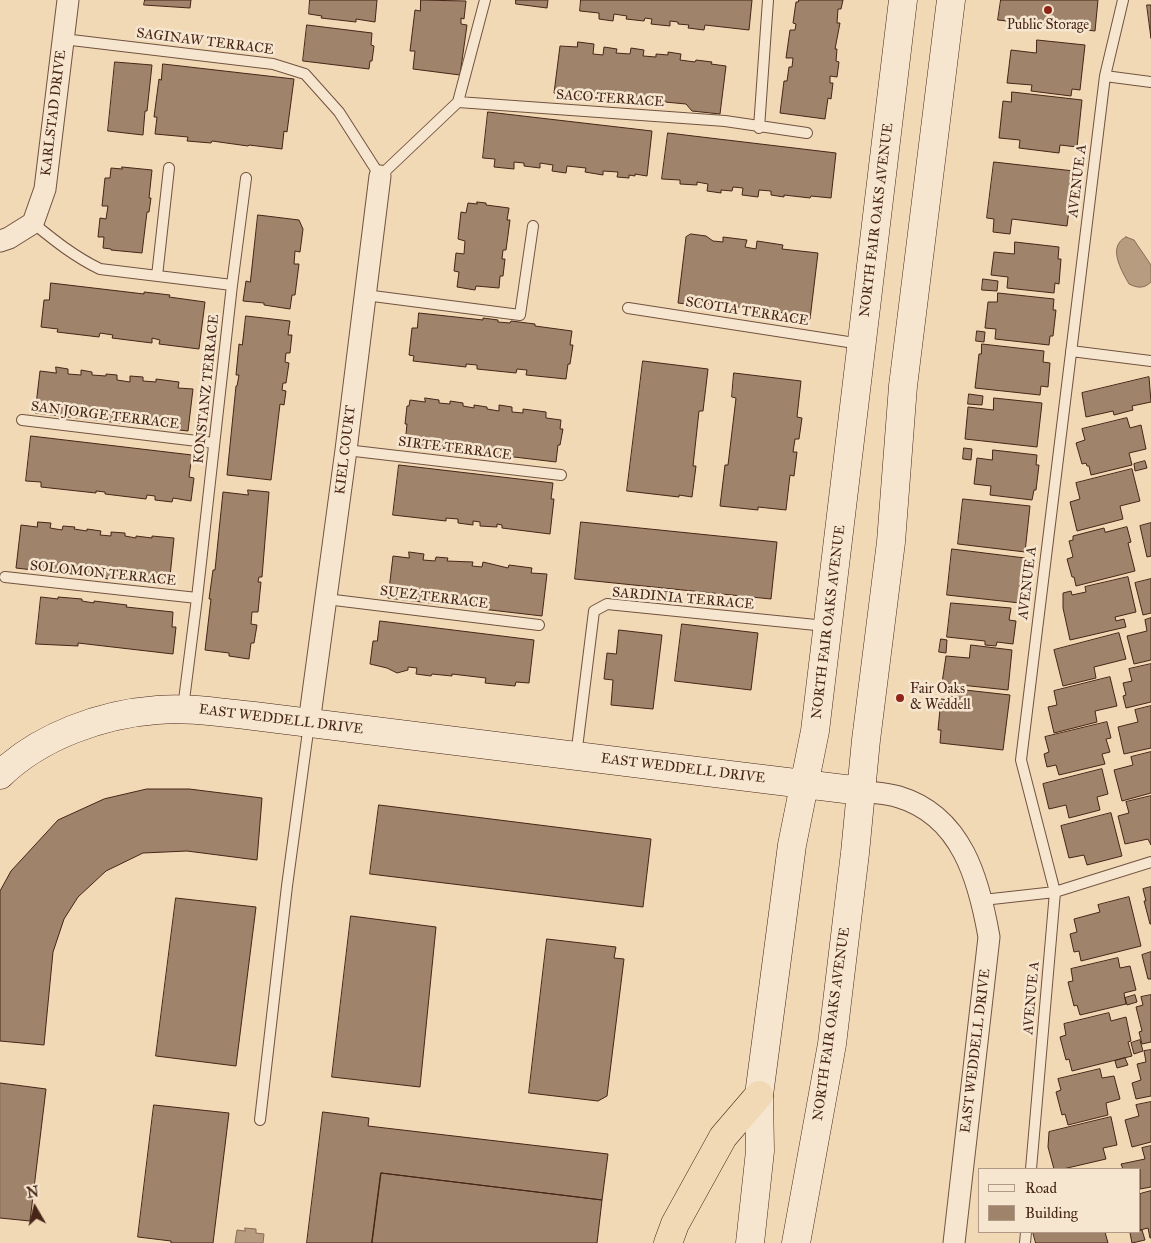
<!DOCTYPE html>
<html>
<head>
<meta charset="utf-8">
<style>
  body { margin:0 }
  #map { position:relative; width:1151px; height:1243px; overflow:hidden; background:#f1d9b6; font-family:"IM FELL Great Primer",serif }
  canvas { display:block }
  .legend { position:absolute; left:978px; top:1168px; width:162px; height:65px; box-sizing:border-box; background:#f6e6d0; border:1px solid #b09986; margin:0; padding:6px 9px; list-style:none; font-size:15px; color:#472517 }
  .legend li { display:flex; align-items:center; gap:10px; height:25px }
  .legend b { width:25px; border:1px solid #b09986 }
  .north { position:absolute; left:10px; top:1183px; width:50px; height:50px; -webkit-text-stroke:4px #f6e6d0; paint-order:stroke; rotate:352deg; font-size:14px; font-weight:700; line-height:20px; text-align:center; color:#472517 }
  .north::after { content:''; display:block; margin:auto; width:18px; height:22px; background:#472517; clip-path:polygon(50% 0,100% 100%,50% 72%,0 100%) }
</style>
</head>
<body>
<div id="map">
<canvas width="1151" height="1243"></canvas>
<ul class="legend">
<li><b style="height:6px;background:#f6e6d0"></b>Road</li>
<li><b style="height:14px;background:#9f836a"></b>Building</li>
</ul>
<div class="north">N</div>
</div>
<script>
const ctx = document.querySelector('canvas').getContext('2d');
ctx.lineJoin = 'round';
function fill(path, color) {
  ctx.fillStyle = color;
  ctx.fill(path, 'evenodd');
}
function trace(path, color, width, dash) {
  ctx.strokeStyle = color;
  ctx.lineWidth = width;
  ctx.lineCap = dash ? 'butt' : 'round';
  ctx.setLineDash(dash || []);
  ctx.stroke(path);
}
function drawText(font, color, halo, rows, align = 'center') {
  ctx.font = font + ' "IM FELL Great Primer",serif';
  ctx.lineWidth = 5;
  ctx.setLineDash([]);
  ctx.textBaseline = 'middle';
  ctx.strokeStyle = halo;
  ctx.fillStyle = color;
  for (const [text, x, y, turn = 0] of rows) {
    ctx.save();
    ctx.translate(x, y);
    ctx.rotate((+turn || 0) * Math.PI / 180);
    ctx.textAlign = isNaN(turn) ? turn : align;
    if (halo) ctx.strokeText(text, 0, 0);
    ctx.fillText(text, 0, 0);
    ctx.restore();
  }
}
const water = new Path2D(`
  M1126,237L1134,240L1151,265V282C1144,289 1137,288 1129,284C1121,270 1107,246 1126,237Z
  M245,1228L256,1229V1233L264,1234L263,1243H235L237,1230L245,1231Z`);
fill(water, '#b79c80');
trace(water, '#8a6c56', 1);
const building = new Path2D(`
  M145,0H191L190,8L144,5Z
  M310,0H377L375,22L356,19V22L321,18L322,16L309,14Z
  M421,0L466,1L464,19L461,18V24L467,25L460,75L413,69L415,51H410L415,10L420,11Z
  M516,0H548L547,8L516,4Z
  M581,0H752L749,30L705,25L704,30L688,28L689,25L678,24V22L670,21V26L651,24L652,19L645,18L644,21L626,19L627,16L614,14L613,21L599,19V13L580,11Z
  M799,0H843L841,9H838L837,23H840L835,49H837L836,61L839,62L837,77L830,76V83H833L831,99L828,98L825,119L780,113L784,81H787L789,67H792L793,58H786L790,30H795L796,24L793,23L796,2H798Z
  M1001,0H1098L1095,31L998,20Z
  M1147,5H1151V38Z
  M307,25L372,33L371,45L374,46L372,61H370L369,69L303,61Z
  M1037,40L1085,45L1080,90L1072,89L1071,96L1031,91L1032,85L1007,83L1011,50L1036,53Z
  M578,42L594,44L593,54L603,55L604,47L617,49L616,53L630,54L631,48L644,50L643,56L656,57V54L668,55V52L681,54L680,60L695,62L696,60L712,62L711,64L726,66L720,114L692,111L686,104L665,102L664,107L636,104L637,98L605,94L604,99L554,93L560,46L577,47Z
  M115,62L152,65L147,111H145L143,135L108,131Z
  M163,64L294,79L287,132L284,131L282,149L249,145L248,146L212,141L211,143L187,141L188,137L155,134L157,117H154L159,79L161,80Z
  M1012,92L1082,100L1077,147L1060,145L1059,153L1019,148L1020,140L999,138L1003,101L1011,102Z
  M488,112L652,131L647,176L635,174V176L629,175V178L617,177L618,172L603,171V175L585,172L586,168L567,166L566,173L552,171L553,165L540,163V168L524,166V163L514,162V169L494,167L495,159L483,158Z
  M668,133L836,153L831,198L811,196L810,198L784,195V197L771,195V191L759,190L758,197L742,195L743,188L733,187L732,191L721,190V193L707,191L708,184L697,182V185L680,184V180L662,179Z
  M994,162L1074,171L1067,226L1012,219L1010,234L993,232L994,219L987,218Z
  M122,167L152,170L149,198H151L149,212H147L142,253L111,250V249L103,248L104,237H98L100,218L106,219L108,206H102L105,178H110L111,168L122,169Z
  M477,202L486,203V205L509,208L507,220H510L506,250H503L502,259H505L503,276H500L499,288L476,286L475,290L457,287L459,272L454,271L456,253L464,254L465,241L458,239L461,212L466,213L468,203L477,204Z
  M258,215L299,220L303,229L300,252L295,251L294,264H299L295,295H292L290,309L264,305V303L243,301L246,281L250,282Z
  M691,234L706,236L713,241L723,242V237L747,240L745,247L756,249L757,241L783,245L782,249L818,253L810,319L786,316V313L772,312V314L756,312V309L701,303V306L678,303L686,237Z
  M1015,242L1059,247L1058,259H1061L1059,284L1055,283L1054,293L1007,288L1008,277L991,275L994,252L1014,254Z
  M983,279L998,281L997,291L982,290Z
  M51,283L144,294V292L170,295L169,297L205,302L199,349L159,344L160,340L152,338V343L112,338L113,335L100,333L99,337L57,332L58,329L41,327L44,300H49Z
  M998,293L1054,299L1053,310H1056L1053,336H1050L1049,345L995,339L996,329L985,328L988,302H997Z
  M419,313L483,320V318L498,320V322L510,323L511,321L535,324V326L572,331L570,345H573L570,364H568L566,379L526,375L527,370L517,369L516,373L477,369V365L466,364V367L413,361L414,356L409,355L412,328H417Z
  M246,316L290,321L288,335H292L290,353H286L285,362L289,363L286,383H283L282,390L286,391L284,405L280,404L271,480L227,475L236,386H237L239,375H236L239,344L242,345Z
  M977,331L985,332L984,342L976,341Z
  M982,344L1044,351L1043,362L1050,363L1048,387L1041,386L1040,395L975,388L979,354H981Z
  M643,361L708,369L703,411H699L693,466H696L692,497L679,495V497L627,491Z
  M56,367L68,369V374L81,375V370L92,372V375L106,376V374L117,375V380L130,382V376L143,377V381L156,382V379L179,382L178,388L193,389L188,431L35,413L40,371L56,373Z
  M734,373L801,381L797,417L802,418L799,439H795L793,452H797L794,476L790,475L786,510L758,507V510L720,506L725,465H728L736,398L732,397Z
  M1149,377L1151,402L1132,406L1133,410L1114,415L1113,411L1086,417L1082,393Z
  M969,394L983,396L982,405L968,404Z
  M425,398L439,400V403L450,404V401L463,403V406L474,408V405L487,407V409L499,411V405L512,407V412L523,413V409L546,412V418L561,420L560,429H563L560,445H558L556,462L405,444L407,424H405L407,406H409L410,400L425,402Z
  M994,398L1042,403L1037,447L965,439L968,407L993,410Z
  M1127,418L1130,428L1141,425L1146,449L1129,453L1132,465L1091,475L1089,466H1087L1086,463L1082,464L1076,443L1085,440L1082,429Z
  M31,436L192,455L189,477L194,478L191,501L173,498L172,502L155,500V496L147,495L146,499L105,494V492L96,491V493L41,487V482L26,481Z
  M964,448L972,449L971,460L963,459Z
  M993,450L1037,455L1036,465H1039L1036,490H1034L1032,500L990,495L991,486L974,484L977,458L992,460Z
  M1145,461L1147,468L1135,471L1134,464Z
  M399,465L553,483L551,499H554L550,534L502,528V525L497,524V527L480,526V522L473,521V525L458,523V519L446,518V521L393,515Z
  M1132,469L1140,501L1120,506L1123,519L1077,531L1070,502L1080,499L1076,483Z
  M248,490L269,492L262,577H259L258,582H261L258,612H252L251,624L257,625L254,643H251L249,659L229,656V653L205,650L211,599H209L213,570H215L223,492L248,495Z
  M963,499L1030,506L1025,552L958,544Z
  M38,522L51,523L50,528L62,530L63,526L75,527L74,529L87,531V529L101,531L100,535L111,536V532L125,533V536L136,538V536L152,538V536L174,538L169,586L16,568L21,525L37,527Z
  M581,522L777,542L771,599L575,579Z
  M1151,523V556L1147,557L1140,526Z
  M1127,527L1131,542L1128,543L1135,571L1076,586L1074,577H1072L1067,559L1073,557L1069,541L1073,540V536L1104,528L1105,532Z
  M952,549L1025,558L1020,603L947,595Z
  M409,552L424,554L423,560L435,561L436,557L448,558L447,561L473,562L472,566L482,567L483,562L508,568L509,565L532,568L531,573L547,574L542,616L388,598L393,556L409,558Z
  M1128,577L1136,612L1115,617L1116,621L1124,619L1126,627L1070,640L1063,608V593L1071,591L1072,595L1086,592L1085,587Z
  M1151,579V613L1143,615L1135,583Z
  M41,597L58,599V597L82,599V601L94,603V601L127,605L126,607L173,612L172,627H176L173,654L78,643V646L36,644Z
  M951,603L1011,608L1009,620L1016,621L1013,644L997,642L996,646L985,645V641L947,637Z
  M1151,618V660L1134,664L1127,636L1147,631L1145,620Z
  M380,621L534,640L529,683L516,682L515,686L485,683L486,678L452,674V676L432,674L431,676L416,674L417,668L408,667V670L397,673L387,668L370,664L373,641H377Z
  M682,624L758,633L751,690L675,681Z
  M619,630L662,635L653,709L611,705L613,680L604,679L607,653L616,654Z
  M1119,633L1126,659L1094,667L1096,678L1063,686L1054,650Z
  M941,639L947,640L946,653L939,652Z
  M971,645L1012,650L1008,690L942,683L946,656L969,658Z
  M1151,664V702L1126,708L1123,696L1126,695L1123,683L1132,681L1129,669Z
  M1110,677L1117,706L1095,711L1097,722L1054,733L1048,707L1057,705L1054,691Z
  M956,689L1010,695L1003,750L940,743L941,730H938L941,699L950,700V696L955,697Z
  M1151,706V748L1124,754L1118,727L1138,722L1135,710Z
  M1107,722L1111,738L1106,739L1110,752L1102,754L1105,764L1059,775L1056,765L1047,767L1044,754L1049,752L1045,737Z
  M1151,752V793L1122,801L1114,770L1133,765L1131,757Z
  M1102,769L1108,794L1097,797L1100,810L1069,818L1066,805L1049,809L1043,784Z
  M147,789H189L262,798L257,860L187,851L143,853L106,871L78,897L64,919L53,952L44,1045L0,1041V891L11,871L58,820L104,799Z
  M1151,796V845L1148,839L1125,844L1118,816L1129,813L1126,802Z
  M379,805L651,839L643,907L370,874Z
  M1111,813L1122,856L1087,865L1084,855L1069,858L1061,826Z
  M1151,887V924H1150L1144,901H1146L1143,889Z
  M1129,897L1141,946L1081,961L1079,951L1074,952L1070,934L1077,932L1074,919L1100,912L1098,905Z
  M176,898L256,907L236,1066L156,1056Z
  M351,916L436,927L420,1087L332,1077Z
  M547,939L616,947L614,958L624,959L607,1096L598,1101L529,1093Z
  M1151,952V979H1148L1142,955Z
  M1118,958L1120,968L1130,966L1136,990L1124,993L1126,1004L1080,1015L1077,1005L1074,1006L1068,982L1073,981L1071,969Z
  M1135,995L1137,1002L1127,1005L1125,998Z
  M1151,995V1042L1142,1044L1139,1032L1142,1031L1136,1007L1143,1005L1141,997Z
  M1109,1013L1111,1021L1126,1017L1131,1041L1128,1042L1132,1056L1072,1071L1069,1059L1066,1060L1060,1037L1066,1035L1064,1024Z
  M1140,1040L1143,1051L1134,1054L1131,1043Z
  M1151,1050V1096L1136,1099L1132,1083L1141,1080L1137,1064L1146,1062L1144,1051Z
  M1125,1058L1128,1065L1117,1068L1115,1061Z
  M1100,1069L1102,1078L1114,1076L1120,1099L1106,1103L1108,1115L1068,1125L1065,1114L1062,1115L1056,1092L1061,1090L1058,1079Z
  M0,1083L46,1089L30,1221L0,1218Z
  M1151,1102V1142L1132,1147L1125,1120L1139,1116L1136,1105Z
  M154,1105L229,1113L213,1243H171V1241L138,1237Z
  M323,1112L369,1118L368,1126L608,1154L602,1200L381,1173L372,1243H307Z
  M1111,1117L1117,1145L1103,1148L1106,1159L1063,1169H1054L1048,1147L1049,1132Z
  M1151,1146V1187L1140,1189V1169H1123L1121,1164L1145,1159L1142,1148Z
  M381,1173L602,1200L597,1243H372Z
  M1151,1191V1238H1150L1148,1228L1140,1230V1194Z
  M1140,1230H1142L1145,1240L1132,1243L1130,1233Z
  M1033,1232H1105L1108,1243H1036Z`);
fill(building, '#9f836a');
trace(building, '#472517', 1);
const lane = new Path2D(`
  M63,39L273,64L305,74L339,112L380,176L458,102L485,0
  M1105,76L1151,82
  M458,102L725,121L807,133
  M759,128L768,0
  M33,223C55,241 75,257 100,269L232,285L197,598L183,708
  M157,276L169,168
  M232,285L246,178
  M365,295L520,315L533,226
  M628,308L861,344
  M1071,351L1151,361
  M22,420L214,443
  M346,450L561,475
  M5,577L197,598
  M326,599L539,625
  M576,756L594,611L607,604L826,626
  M983,900L1055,892L1151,862
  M260,1120L287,886L309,724
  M1031,1169L1055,892L1021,760L1105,76L1123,0
  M1025,1243L1026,1232`);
const street = new Path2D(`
  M0,241L9,238L33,223L45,189L68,0
  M309,723L346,450L380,176
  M861,791C873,793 887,793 899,797C962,816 979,880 989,937L954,1243`);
const secondary = new Path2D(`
  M0,775C40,736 102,714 157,710C189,707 222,713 254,716C302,722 351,728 399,734C553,754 707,772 861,791
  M750,1243L760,1151L759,1095L792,845L815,731L903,0
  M796,1243L832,1044L855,853L866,740L891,542L903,386L951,0`);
const highway = new Path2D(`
  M668,1243L675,1224L723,1137L759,1095`);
trace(lane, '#72523f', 12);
trace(street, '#72523f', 23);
trace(secondary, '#472517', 29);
trace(highway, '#472517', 29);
trace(lane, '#f6e6d0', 10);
trace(street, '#f6e6d0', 21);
trace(secondary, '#f6e6d0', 28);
trace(highway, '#f1d9b6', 28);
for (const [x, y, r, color] of [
  [1048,10,5,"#8f2418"],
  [900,698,5,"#8f2418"]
]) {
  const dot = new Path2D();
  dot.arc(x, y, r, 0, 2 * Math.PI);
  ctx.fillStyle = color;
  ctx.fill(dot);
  trace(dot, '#f6e6d0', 2);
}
drawText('14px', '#472517', '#f6e6d0', [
  ["Public Storage",1048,26],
  ["Fair Oaks",910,690,"left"],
  ["& Weddell",910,706,"left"]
]);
drawText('14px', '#472517', '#f6e6d0', [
  ["SAGINAW TERRACE",205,42,7],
  ["SACO TERRACE",610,99,4],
  ["KARLSTAD DRIVE",54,113,-83],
  ["AVENUE A",1078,181,-83],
  ["NORTH FAIR OAKS AVENUE",877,220,-83],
  ["SCOTIA TERRACE",747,312,9],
  ["KONSTANZ TERRACE",207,389,-84],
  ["SAN JORGE TERRACE",105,416,7],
  ["SIRTE TERRACE",455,449,7],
  ["KIEL COURT",346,450,-83],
  ["SOLOMON TERRACE",103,574,6],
  ["AVENUE A",1028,583,-83],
  ["SUEZ TERRACE",434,598,7],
  ["SARDINIA TERRACE",683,599,5],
  ["NORTH FAIR OAKS AVENUE",829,622,-83],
  ["EAST WEDDELL DRIVE",281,720,7],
  ["EAST WEDDELL DRIVE",683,769,7],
  ["AVENUE A",1032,998,-85],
  ["NORTH FAIR OAKS AVENUE",832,1024,-82],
  ["EAST WEDDELL DRIVE",976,1051,-83]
]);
</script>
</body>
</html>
